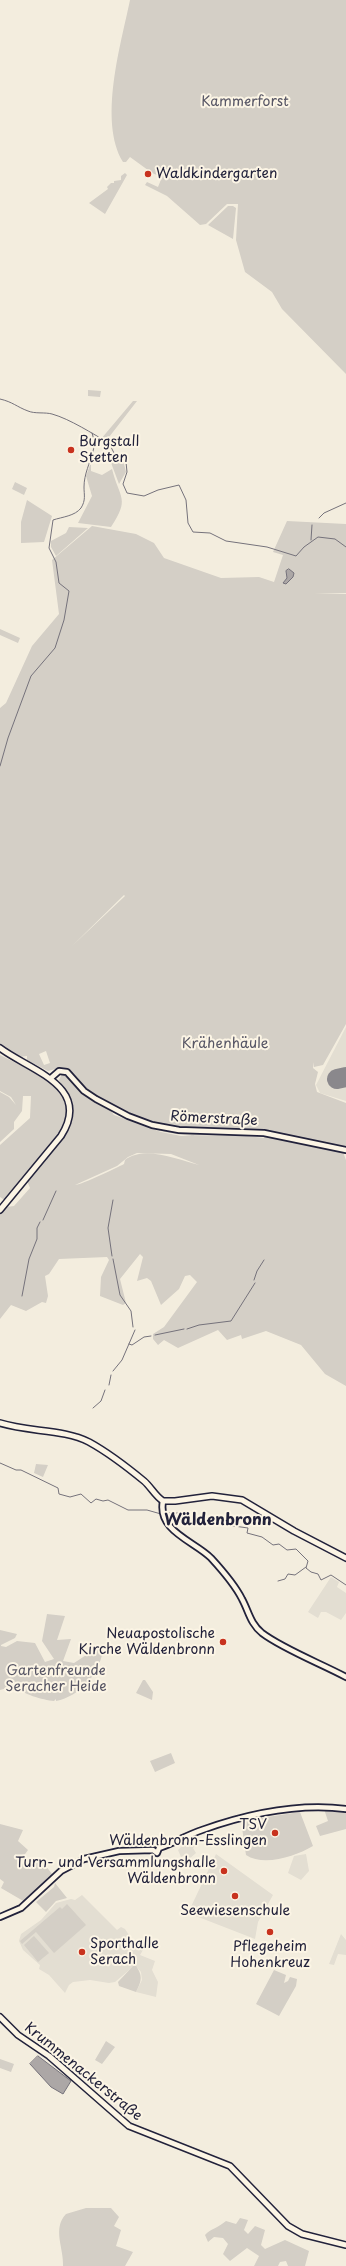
<!DOCTYPE html>
<html>
<head>
<meta charset="utf-8">
<style>
  body { margin:0 }
  canvas { display:block; background:#f3edde }
</style>
</head>
<body>
<canvas width="346" height="2266"></canvas>
<script>
const ctx = document.querySelector('canvas').getContext('2d');
ctx.lineJoin = 'round';
function fill(path, color) {
  ctx.fillStyle = color;
  ctx.fill(path, 'evenodd');
}
function trace(path, color, width, dash) {
  ctx.strokeStyle = color;
  ctx.lineWidth = width;
  ctx.lineCap = dash ? 'butt' : 'round';
  ctx.setLineDash(dash || []);
  ctx.stroke(path);
}
function drawText(font, color, halo, rows, align = 'center') {
  ctx.font = font + ' "Playpen Sans",sans-serif';
  ctx.lineWidth = 4;
  ctx.setLineDash([]);
  ctx.textBaseline = 'middle';
  ctx.strokeStyle = halo;
  ctx.fillStyle = color;
  for (const [text, x, y, turn = 0] of rows) {
    ctx.save();
    ctx.translate(x, y);
    ctx.rotate((+turn || 0) * Math.PI / 180);
    ctx.textAlign = isNaN(turn) ? turn : align;
    if (halo) ctx.strokeText(text, 0, 0);
    ctx.fillText(text, 0, 0);
    ctx.restore();
  }
}
fill(new Path2D(`
  M346,1027V1101L320,1093L316,1085Z
  M331,1577L339,1582L337,1587L346,1593V1613L341,1620L326,1612H321L318,1618L308,1612Z
  M193,1837L197,1844L193,1848L196,1853L188,1860L185,1855L181,1857L178,1850L181,1847L179,1844Z
  M216,1854L273,1895L258,1922L255,1939L188,1913Z
  M306,1854L309,1871L301,1880L288,1873L294,1856Z
  M82,1895L117,1930L121,1927L125,1929L131,1938L129,1940L143,1950L140,1955L155,1961L152,1970L158,1982L156,1997L136,1992L142,1980L141,1972L135,1965L115,1982L109,1983L90,1980L73,1982L69,1985L65,1993L49,1975L39,1969L40,1965L23,1950L19,1941L21,1934L41,1920L56,1903L71,1899L75,1900Z
  M341,1934L346,1940V1955L338,1954L334,1965L329,1964Z`), '#e3ded2');
fill(new Path2D(`
  M130,0H346V374L282,309L272,292L245,272L236,240L238,204H227L206,224L200,225L167,196L145,185L147,182L158,187L162,177L152,173L130,157L126,162H123C98,121 121,44 130,0Z
  M125,173L127,175L105,214L89,203L108,189L107,187L111,183H114V181L121,180V176Z
  M228,206H233L236,208L233,239L208,225Z
  M88,390L101,391L100,397L88,396Z
  M133,401H137L106,441L101,439Z
  M114,456L124,464L126,472L119,484L110,460Z
  M90,465H91V471L102,475L112,469C120,500 130,498 111,527L78,523L92,496L86,476Z
  M15,482L27,488L24,495L12,489Z
  M27,500L52,516L44,542L21,543V522Z
  M287,521L346,524V593L314,594H346V1024L323,1065L314,1067V1062L313,1068L318,1072L315,1084L317,1092L346,1103V1148L264,1132L178,1128L158,1124L125,1112L90,1094L67,1070L59,1068L48,1071L27,1060V1056L19,1057L0,1044V708L6,703L32,646L59,614L52,560L92,526L136,534L154,543L164,558L221,578L259,577L274,582L283,555L273,552ZM124,895L125,896L71,947ZM46,1051L50,1063L44,1065L39,1054Z
  M69,527L88,528L56,556L51,547V541L66,533Z
  M0,629L20,638L18,643L0,635Z
  M0,1055L48,1079L61,1092L67,1107V1117L63,1130L6,1201L0,1197V1145L30,1118L31,1096H23L22,1111L14,1122V1129L0,1142V1092L9,1097L16,1105L11,1097L0,1091Z
  M62,1074C71,1073 77,1087 83,1093C93,1102 107,1104 114,1115L161,1132L181,1136L237,1135L264,1138L265,1136L343,1152L346,1160V1386L325,1374L301,1345L266,1331L242,1339L241,1335L227,1340L218,1330L178,1348L164,1340L158,1345L153,1339V1334L164,1327L197,1282L190,1275L185,1276L179,1289L161,1305L151,1281L147,1278L137,1281L143,1257L140,1254L120,1279L126,1303L123,1305L100,1296L101,1277L109,1260L107,1257L59,1259L49,1274L45,1276L48,1296L46,1303L42,1302L26,1311L11,1305L0,1319V1212L6,1207L14,1206L30,1188L27,1181L67,1130L70,1123L67,1094L59,1080ZM137,1153L171,1154L199,1165C179,1160 144,1145 125,1160L124,1164C116,1168 81,1185 75,1185L117,1166L128,1157Z
  M121,1114L162,1129L256,1135V1136C238,1134 220,1136 201,1136C172,1136 143,1128 118,1115Z
  M36,1464L48,1465L43,1477L34,1473Z
  M47,1614L65,1616L57,1640L71,1639L63,1661L74,1663L97,1648L103,1650C99,1675 80,1696 56,1701V1699L54,1701C43,1700 22,1694 14,1686L0,1690V1630L17,1634L15,1638L1,1645V1646L6,1647L17,1641L35,1643L45,1662L54,1659L42,1641Z
  M143,1680H145L153,1692L152,1700L136,1693Z
  M171,1753L175,1763L155,1772L150,1761Z
  M324,1809L346,1812V1829L320,1836L316,1826L328,1821Z
  M300,1812L313,1846C296,1856 264,1867 246,1855L241,1821Z
  M0,1824L23,1830L18,1841L28,1850L20,1861L22,1864L28,1859L33,1864L40,1859L53,1875L25,1902L1,1888L4,1882L0,1879Z
  M55,1883L67,1898L56,1901L46,1912L36,1902L54,1887Z
  M67,1904L86,1925L54,1953L36,1932L22,1944L20,1941L60,1907L62,1909Z
  M34,1936L49,1953L38,1962L24,1945Z
  M135,1964C143,1976 142,1980 136,1992L119,1986L118,1982Z
  M274,1970L286,1975L284,1983L288,1981L290,1977L297,1979L296,1986L279,2016L256,2004Z
  M106,2041L115,2047L102,2064L95,2060Z
  M0,2059L14,2064L11,2072L0,2068Z
  M86,2208H111L119,2217L114,2226L121,2230L116,2246L133,2252L125,2266H63C64,2248 52,2229 66,2214Z
  M240,2218L248,2220L244,2230L248,2234L255,2226L265,2230L261,2245L265,2249L285,2240L309,2251L305,2266H288L286,2261L280,2262L278,2266H254L259,2256L247,2248L230,2261L223,2254L228,2244L223,2238L214,2237L208,2242L205,2235C210,2229 218,2228 226,2221L236,2224Z`), '#d4cfc6');
const water = new Path2D(`
  M289,569L294,573L293,577L286,584L283,583L287,578L286,571Z
  M38,2056L71,2081L63,2094L51,2087L30,2064Z`);
fill(water, '#aca7a6');
trace(water, '#75727b', 1);
trace(new Path2D(`
  M0,399C13,402 17,407 28,411C35,414 45,412 52,414C70,419 93,434 109,443L116,457L126,462L127,472L123,484L127,493L144,496L158,490L179,485L186,500L188,523L193,532L210,533L226,541L267,547L296,556L304,547L318,537L335,539L346,547
  M319,518L324,513L346,503
  M311,540L312,525
  M0,766L8,738L31,676L55,648L64,620L69,591L59,583L56,562L49,548L53,520C62,517 75,516 81,508C86,500 84,495 84,487C84,474 90,463 93,451C95,445 94,439 92,433
  M43,1220L56,1191
  M112,1256L108,1228L113,1200
  M113,1259L120,1295L131,1311L133,1327
  M254,1280L257,1271L264,1260
  M22,1296L29,1259L37,1239V1228L40,1222
  M187,1329L199,1325L231,1321L255,1283
  M155,1335L184,1329
  M129,1344L132,1345L144,1337L151,1336
  M113,1371L122,1360L135,1330
  M109,1385L111,1375
  M93,1408L101,1401L105,1390
  M0,1463L16,1470H21L58,1488L59,1494L70,1497L81,1494L91,1503L96,1499L103,1501L108,1500L128,1510H147L161,1514
  M164,1513H179L195,1523L201,1520L207,1523L220,1520L227,1525L248,1528L247,1533L262,1537L273,1545L279,1544L287,1550L296,1549L308,1561L306,1568L311,1572L318,1574L321,1580L331,1575L346,1585
  M278,1581L285,1579L288,1574L295,1575L306,1567`), '#75727b', 1);
trace(new Path2D(`
  M337,1079L346,1077`), '#8a888c', 20);
const tertiary = new Path2D(`
  M51,1078L59,1071L67,1072L84,1091L96,1099L128,1116L152,1125L179,1130L264,1133L346,1150
  M163,1501C157,1531 194,1541 211,1558C222,1570 235,1585 242,1599C249,1612 250,1623 262,1633C283,1649 322,1664 346,1677
  M0,1917L21,1908L61,1871L84,1859L119,1851L153,1850L157,1853L159,1848C174,1843 187,1835 202,1830C247,1814 298,1803 346,1809`);
const secondary = new Path2D(`
  M0,1048C29,1070 93,1086 61,1136L0,1210
  M0,1423C28,1432 64,1429 89,1442C109,1453 127,1467 144,1481C151,1487 155,1496 163,1501H175L212,1496L242,1500L294,1531L346,1558
  M0,2017L18,2035L49,2056L129,2126L230,2166L288,2226L302,2234L346,2245`);
trace(tertiary, '#22223b', 8);
trace(secondary, '#22223b', 8);
trace(tertiary, '#fcf5e5', 4.5);
trace(secondary, '#fcf5e5', 5);
for (const [x, y, r, color] of [
  [148,174,4,"#c8321e"],
  [71,450,4,"#c8321e"],
  [223,1642,4,"#c8321e"],
  [275,1833,4,"#c8321e"],
  [224,1871,4,"#c8321e"],
  [235,1896,4,"#c8321e"],
  [270,1932,4,"#c8321e"],
  [82,1952,4,"#c8321e"]
]) {
  const dot = new Path2D();
  dot.arc(x, y, r, 0, 2 * Math.PI);
  ctx.fillStyle = color;
  ctx.fill(dot);
  trace(dot, '#fcf5e5', 1.5);
}
drawText('14px', '#575665', '#fcf5e5', [
  ["Kammerforst",245,102],
  ["Krähenhäule",225,1044],
  ["Gartenfreunde",56,1671],
  ["Seracher Heide",56,1687]
]);
drawText('14px', '#22223b', '#fcf5e5', [
  ["Waldkindergarten",156,174],
  ["Burgstall",79,442],
  ["Stetten",79,458],
  ["Neuapostolische",215,1634,"right"],
  ["Kirche Wäldenbronn",215,1650,"right"],
  ["TSV",267,1825,"right"],
  ["Wäldenbronn-Esslingen",267,1841,"right"],
  ["Turn- und Versammlungshalle",216,1863,"right"],
  ["Wäldenbronn",216,1879,"right"],
  ["Seewiesenschule",235,1911,"center"],
  ["Sporthalle",90,1944],
  ["Serach",90,1960],
  ["Pflegeheim",270,1947,"center"],
  ["Hohenkreuz",270,1963,"center"]
], 'left');
drawText('14px', '#22223b', '#fcf5e5', [
  ["Römerstraße",214,1119,3],
  ["Krummenackerstraße",83,2072,39]
]);
drawText('bold 16px', '#22223b', '#fcf5e5', [
  ["Wäldenbronn",218,1521]
]);
</script>
</body>
</html>
